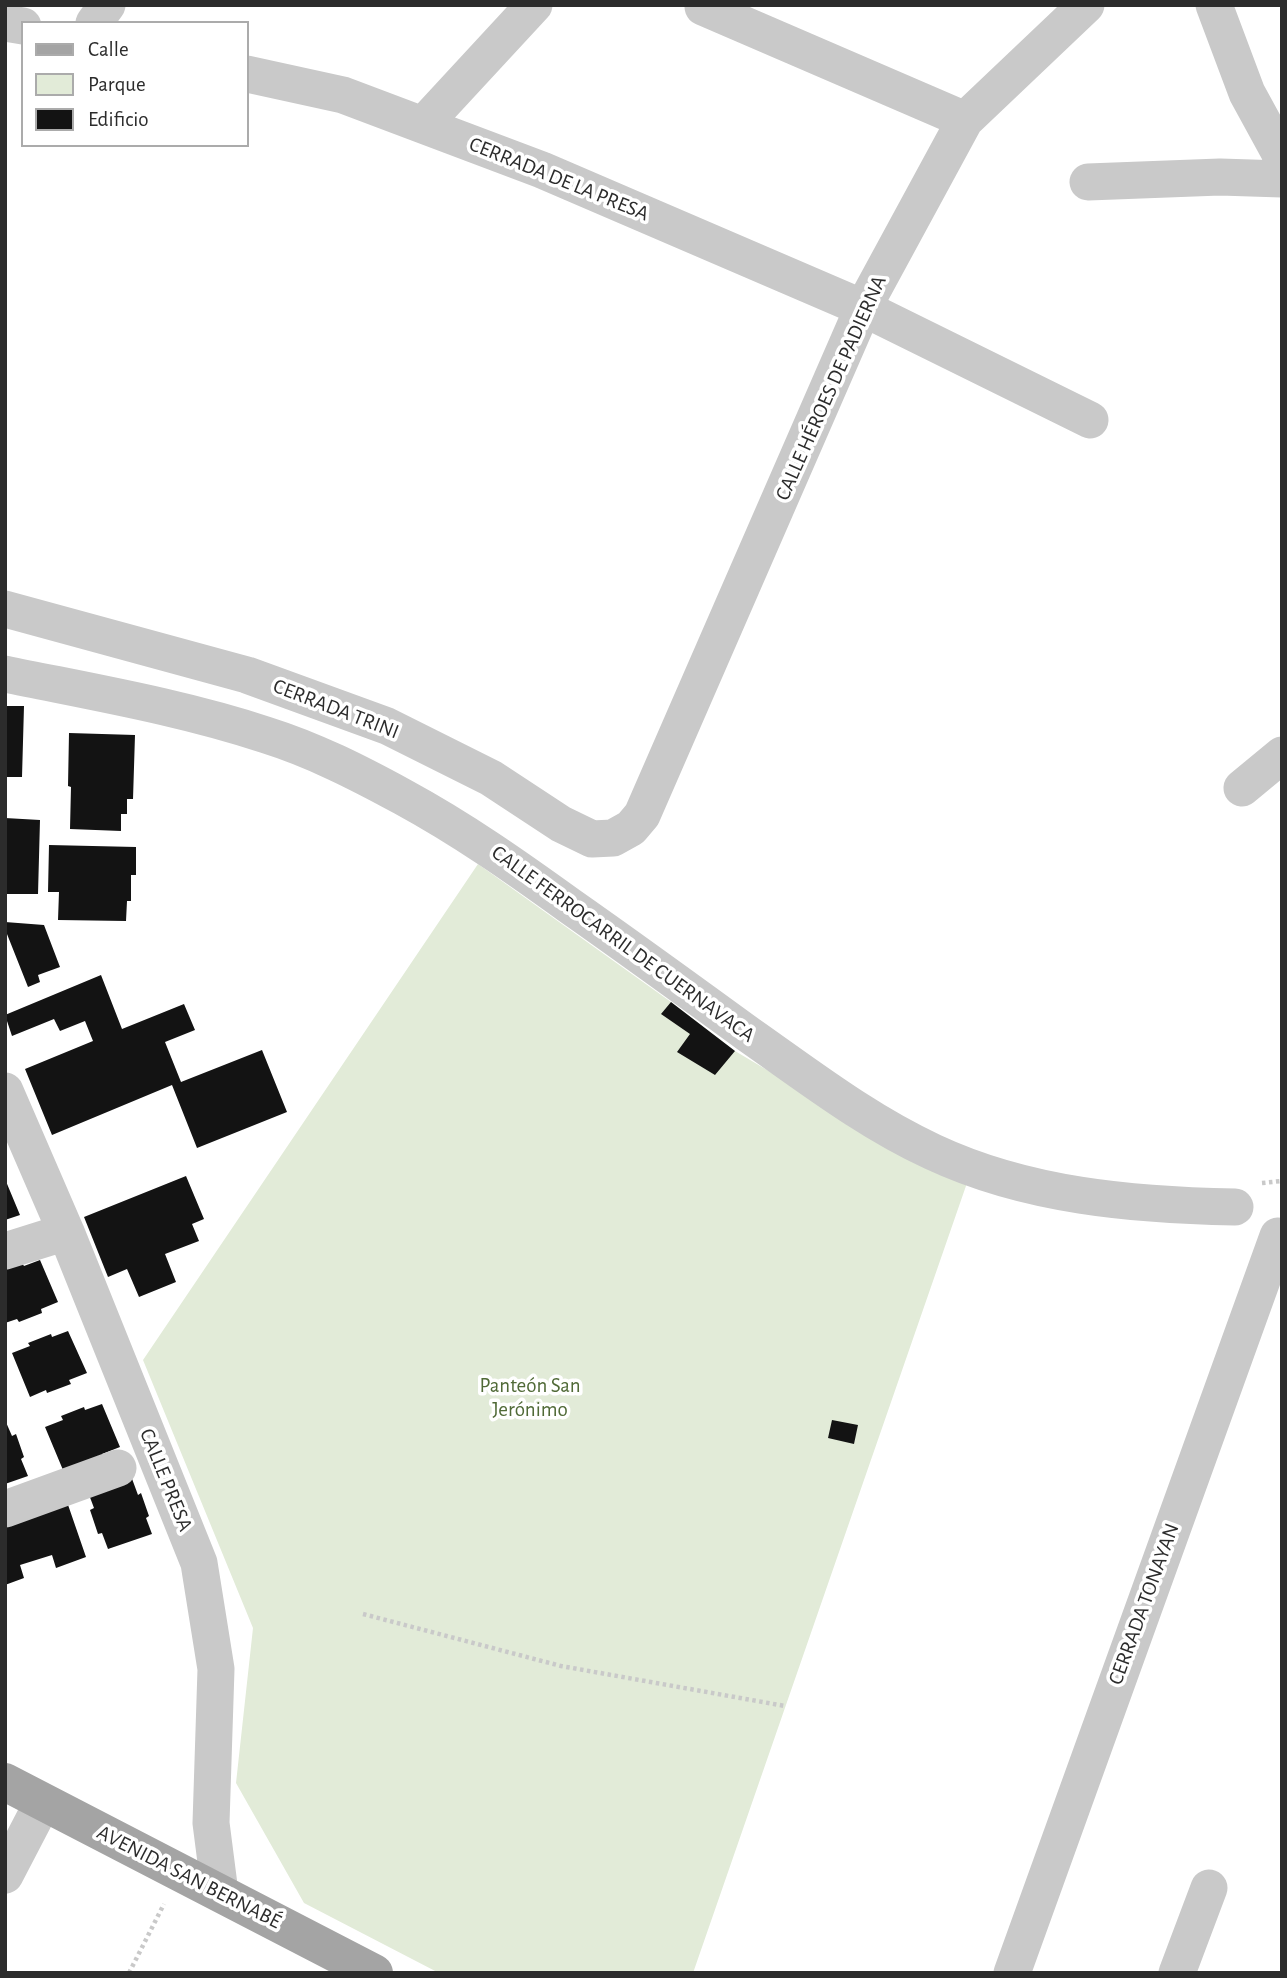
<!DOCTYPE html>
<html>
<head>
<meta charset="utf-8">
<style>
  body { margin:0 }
  #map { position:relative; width:1287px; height:1978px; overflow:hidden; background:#fff; font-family:"Alegreya Sans",sans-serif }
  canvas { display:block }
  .frame { position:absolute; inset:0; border:7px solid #2c2c2c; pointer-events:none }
  .legend { position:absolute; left:21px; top:21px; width:228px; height:126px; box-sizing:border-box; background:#fff; border:2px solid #ababab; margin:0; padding:9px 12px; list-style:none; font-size:21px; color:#2c2c2c }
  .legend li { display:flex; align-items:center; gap:14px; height:35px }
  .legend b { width:35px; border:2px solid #ababab }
</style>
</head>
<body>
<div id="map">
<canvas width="1287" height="1978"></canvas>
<div class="frame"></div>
<ul class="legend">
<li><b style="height:9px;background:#a4a4a4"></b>Calle</li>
<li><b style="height:19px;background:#e2ebd8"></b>Parque</li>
<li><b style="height:19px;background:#131313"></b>Edificio</li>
</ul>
</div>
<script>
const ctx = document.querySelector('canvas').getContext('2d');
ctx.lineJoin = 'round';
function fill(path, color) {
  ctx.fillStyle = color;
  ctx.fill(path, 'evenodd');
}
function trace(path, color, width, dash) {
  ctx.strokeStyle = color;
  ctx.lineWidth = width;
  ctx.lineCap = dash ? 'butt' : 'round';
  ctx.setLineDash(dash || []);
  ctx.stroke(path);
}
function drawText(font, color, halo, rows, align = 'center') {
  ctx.font = font + ' "Alegreya Sans",sans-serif';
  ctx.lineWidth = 7;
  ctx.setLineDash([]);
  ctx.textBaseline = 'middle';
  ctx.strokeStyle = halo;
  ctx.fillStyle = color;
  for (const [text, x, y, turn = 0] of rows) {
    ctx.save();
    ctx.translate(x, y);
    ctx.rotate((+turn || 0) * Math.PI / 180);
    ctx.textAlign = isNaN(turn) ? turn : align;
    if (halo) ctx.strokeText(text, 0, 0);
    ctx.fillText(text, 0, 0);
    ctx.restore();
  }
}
fill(new Path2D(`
  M478,864L671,1002L735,1051L853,1121L967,1183L693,1973H439L304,1903L236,1783L253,1628L143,1360Z`), '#e2ebd8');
fill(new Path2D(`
  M5,706H24L22,777H5Z
  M69,733L135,735L133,799H127V814H121V831L70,829L71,787L68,786Z
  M5,818L40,820L38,894H6Z
  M49,845L136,847V875H131V901H127L126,921L58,920L59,892H48Z
  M5,922L44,925L60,967L38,975L40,982L28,987L5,929Z
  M101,975L122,1029L184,1004L195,1030L165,1042L181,1082L262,1050L287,1112L197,1148L172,1085L52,1135L25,1069L93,1041L85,1021L60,1031L54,1019L12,1036L5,1015Z
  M671,1002L735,1051L715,1075L677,1052L690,1034L661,1014Z
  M186,1176L204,1219L192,1224L199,1241L165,1254L176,1282L139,1297L127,1269L108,1277L84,1217Z
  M5,1179L20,1215L5,1220Z
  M40,1260L58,1302L41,1309L42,1313L19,1322L17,1319L5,1323V1269L22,1263L24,1266Z
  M68,1331L87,1373L69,1380L71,1384L47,1393L46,1390L30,1397L12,1353L30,1346L28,1343L51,1334L52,1337Z
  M102,1404L120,1447L102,1454L104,1457L63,1470L45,1427L63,1420L61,1416L84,1407L85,1410Z
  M5,1420L12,1436L16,1434L24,1457L21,1459L28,1476L5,1484Z
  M832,1420L858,1425L854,1444L828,1438Z
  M131,1476L138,1495L141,1493L149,1516L146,1518L152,1534L108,1549L102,1533L98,1534L90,1510L94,1508L88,1492Z
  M66,1499L86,1557L56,1568L52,1555L20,1565L24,1578L5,1585V1520Z`), '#131313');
trace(new Path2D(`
  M1262,1183L1282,1181
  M363,1614L561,1666L785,1706
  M129,1973L164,1904`), '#c9c9c9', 4.5, [3.5, 3.5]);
trace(new Path2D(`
  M1214,5L1247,93L1282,157
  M703,7L965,120
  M5,23L23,26
  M94,23L107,5
  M247,74L343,95L542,170L863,308L1090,420
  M423,125L534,5
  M1088,182L1220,177L1282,179
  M5,609L247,675L387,726L491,778L561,824L592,839L613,838L631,828L642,815L863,308L965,120L1086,5
  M5,674C92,692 181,707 266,735C314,750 359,773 403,797C462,829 516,867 570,906C630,948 689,991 748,1034C808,1076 866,1121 933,1152C1027,1196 1133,1205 1235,1207
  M1242,788L1282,755
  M5,1091L66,1232L199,1563L216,1669L211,1823L220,1893
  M5,1251L66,1232
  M5,1509L118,1468
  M5,1875L43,1802
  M1012,1973L1278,1236
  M1177,1973L1209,1888`), '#c9c9c9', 37);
trace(new Path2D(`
  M5,1782L374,1973`), '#a4a4a4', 38);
drawText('21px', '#2c2c2c', '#fff', [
  ["CERRADA DE LA PRESA",559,179,22],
  ["CALLE HÉROES DE PADIERNA",831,388,-66],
  ["CERRADA TRINI",336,709,21],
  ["CALLE FERROCARRIL DE CUERNAVACA",623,944,36],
  ["CALLE PRESA",166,1480,68],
  ["CERRADA TONAYAN",1144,1604,-70],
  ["AVENIDA SAN BERNABÉ",189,1877,27]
]);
drawText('21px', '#506a37', '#fff', [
  ["Panteón San",530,1386],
  ["Jerónimo",530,1410]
]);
</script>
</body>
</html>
